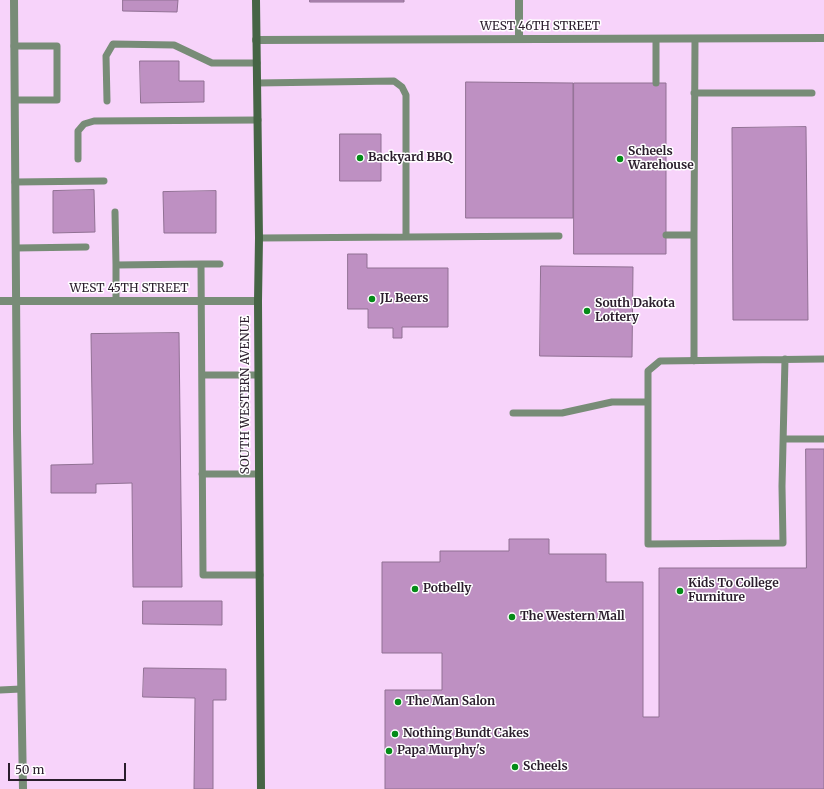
<!DOCTYPE html>
<html>
<head>
<meta charset="utf-8">
<style>
  body { margin:0 }
  #map { position:relative; width:824px; height:789px; overflow:hidden; background:#f7d3fa; font-family:Merriweather,serif }
  canvas { display:block }
  .scale { position:absolute; left:8px; top:763px; width:118px; height:18px; box-sizing:border-box; border:2px solid #2a1d2c; border-top:0; padding-left:5px; font-size:12px; line-height:14px; white-space:nowrap; color:#2a1d2c; -webkit-text-stroke:3px #fff; paint-order:stroke }
</style>
</head>
<body>
<div id="map">
<canvas width="824" height="789"></canvas>
<div class="scale">50 m</div>
</div>
<script>
const ctx = document.querySelector('canvas').getContext('2d');
ctx.lineJoin = 'round';
function fill(path, color) {
  ctx.fillStyle = color;
  ctx.fill(path, 'evenodd');
}
function trace(path, color, width, dash) {
  ctx.strokeStyle = color;
  ctx.lineWidth = width;
  ctx.lineCap = dash ? 'butt' : 'round';
  ctx.setLineDash(dash || []);
  ctx.stroke(path);
}
function drawText(font, color, halo, rows, align = 'center') {
  ctx.font = font + ' Merriweather,serif';
  ctx.lineWidth = 3;
  ctx.setLineDash([]);
  ctx.textBaseline = 'middle';
  ctx.strokeStyle = halo;
  ctx.fillStyle = color;
  for (const [text, x, y, turn = 0] of rows) {
    ctx.save();
    ctx.translate(x, y);
    ctx.rotate((+turn || 0) * Math.PI / 180);
    ctx.textAlign = isNaN(turn) ? turn : align;
    if (halo) ctx.strokeText(text, 0, 0);
    ctx.fillText(text, 0, 0);
    ctx.restore();
  }
}
const building = new Path2D(`
  M123,0H178L177,12L123,11Z
  M310,0H404V2H310Z
  M140,61H179V81H204V102L141,103Z
  M466,82L573,83V218H466Z
  M574,83H666V254H574Z
  M806,127L808,320H733L732,128Z
  M340,134H381V181H340Z
  M94,190L95,232L53,233V191Z
  M216,191V233H164L163,192Z
  M348,254H367V268H448V327H402V338H393V328H368V309H348Z
  M541,266L633,267L632,357L540,356Z
  M179,333L182,587H133L132,483L96,484V493H51V465L93,464L91,334Z
  M806,449H824V789H385V690H442V653H382V562H440V551H509V539H549V554H606V582H643V717H659V568H806Z
  M143,601H222V625L143,624Z
  M144,668L226,669V700H213V789H194L195,698L143,697Z`);
fill(building, '#be90c2');
trace(building, '#907093', 1);
trace(new Path2D(`
  M14,46H57V100H15
  M257,83L394,81L402,87L406,95V237
  M656,83V39
  M694,93H812
  M107,101L106,56L113,44L174,45L212,63H257
  M78,159V131L84,124L94,121L258,120
  M15,182L104,181
  M115,212L116,265L201,264
  M666,235H694L695,39
  M694,235V361
  M259,238L559,236
  M16,248L86,247
  M220,264H201L203,575H260
  M116,265V301
  M202,375H258
  M648,402V544L783,543L782,486L785,359
  M513,413H562L612,402H648V371L660,361L824,359
  M784,439H824
  M202,474H259
  M0,690L21,689`), '#788c77', 7);
trace(new Path2D(`
  M14,0L17,431L23,789
  M519,0V39
  M256,40L824,38
  M0,301H258`), '#788c77', 8);
trace(new Path2D(`
  M256,0L259,238L258,301L261,789`), '#466445', 8);
for (const [x, y, r, color] of [
  [360,158,4,"#048b18"],
  [620,159,4,"#048b18"],
  [372,299,4,"#048b18"],
  [587,311,4,"#048b18"],
  [415,589,4,"#048b18"],
  [680,591,4,"#048b18"],
  [512,617,4,"#048b18"],
  [398,702,4,"#048b18"],
  [395,734,4,"#048b18"],
  [389,751,4,"#048b18"],
  [515,767,4,"#048b18"]
]) {
  const dot = new Path2D();
  dot.arc(x, y, r, 0, 2 * Math.PI);
  ctx.fillStyle = color;
  ctx.fill(dot);
  trace(dot, '#fff', 1.5);
}
drawText('12px', '#2a1d2c', '#fff', [
  ["WEST 46TH STREET",540,27],
  ["WEST 45TH STREET",129,289],
  ["SOUTH WESTERN AVENUE",246,395,-90]
]);
drawText('bold 12px', '#2a1d2c', '#fff', [
  ["Scheels",628,152],
  ["Warehouse",628,166],
  ["Backyard BBQ",368,158],
  ["JL Beers",380,299],
  ["South Dakota",595,304],
  ["Lottery",595,318],
  ["Kids To College",688,584],
  ["Furniture",688,598],
  ["Potbelly",423,589],
  ["The Western Mall",520,617],
  ["The Man Salon",406,702],
  ["Nothing Bundt Cakes",403,734],
  ["Papa Murphy's",397,751],
  ["Scheels",523,767]
], 'left');
</script>
</body>
</html>
